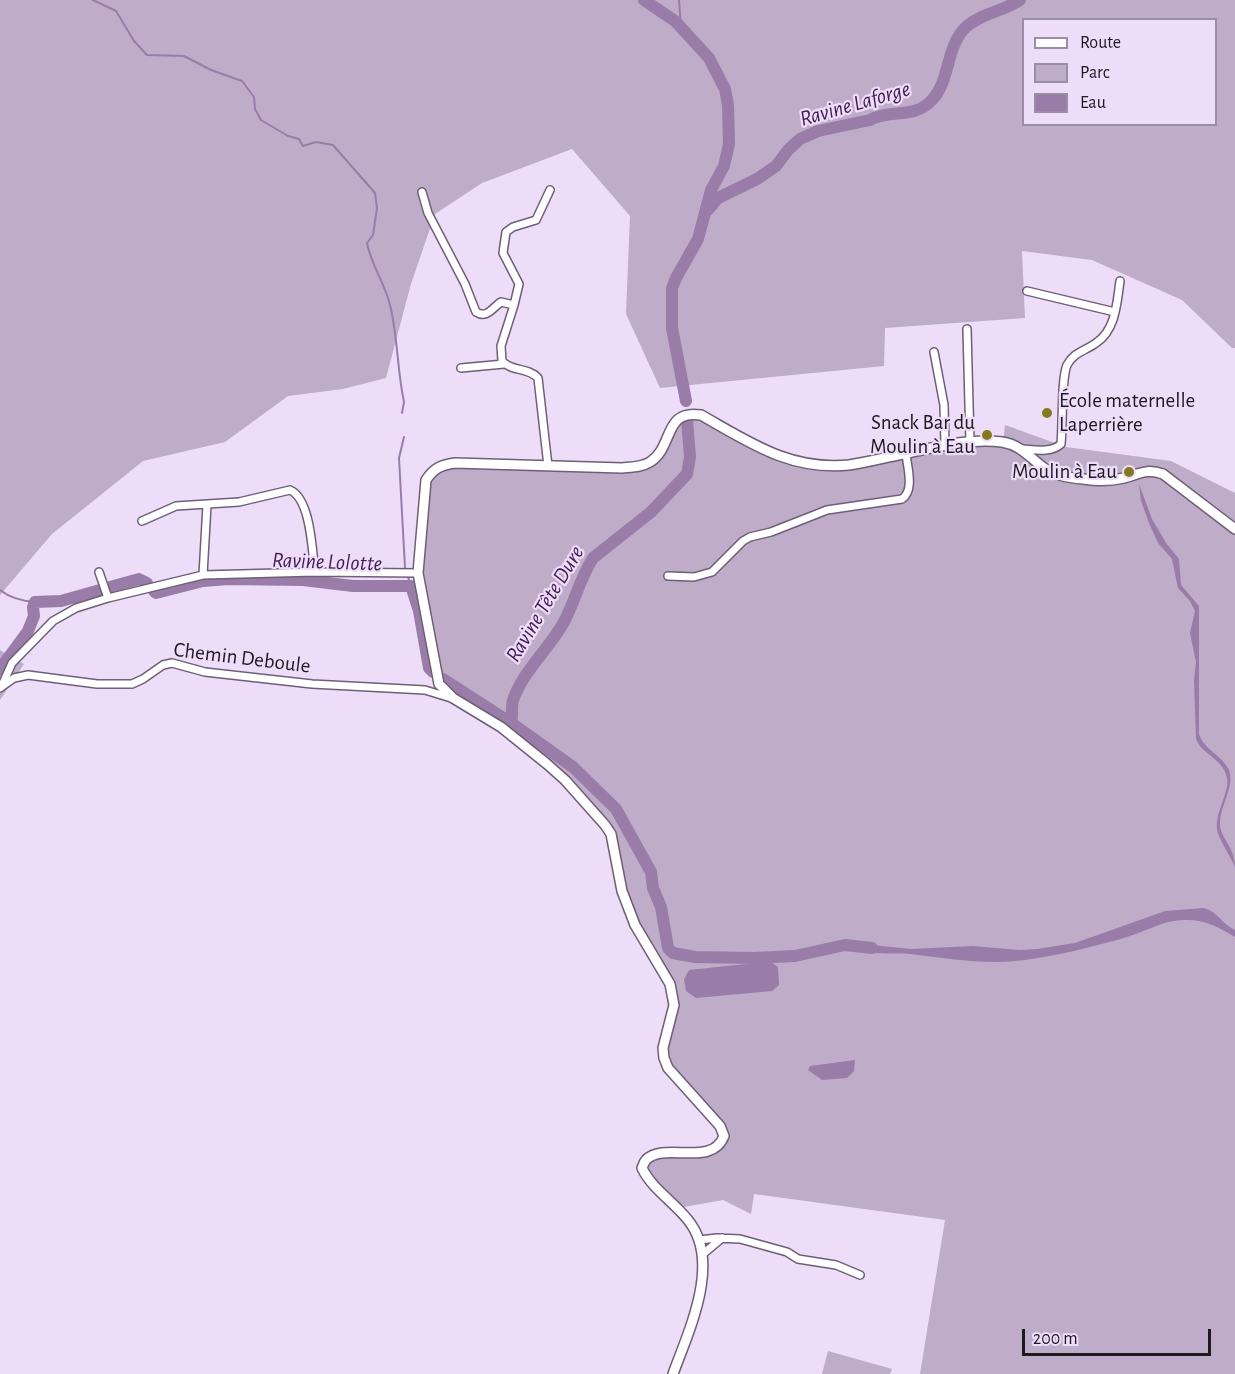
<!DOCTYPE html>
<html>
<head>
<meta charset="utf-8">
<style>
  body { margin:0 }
  #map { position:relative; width:1235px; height:1374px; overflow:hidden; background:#eeddf8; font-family:"Alegreya Sans",sans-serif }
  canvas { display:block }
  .legend { position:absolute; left:1022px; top:18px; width:195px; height:108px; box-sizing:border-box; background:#eeddf8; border:2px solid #9b8ea2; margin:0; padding:8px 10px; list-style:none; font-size:18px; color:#1e1821 }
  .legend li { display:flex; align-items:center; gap:12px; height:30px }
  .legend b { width:30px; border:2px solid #9b8ea2 }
  .scale { position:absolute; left:1022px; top:1329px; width:189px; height:27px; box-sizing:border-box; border:3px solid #1e1821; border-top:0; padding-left:8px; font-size:18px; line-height:21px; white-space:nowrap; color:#1e1821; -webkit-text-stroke:4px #eeddf8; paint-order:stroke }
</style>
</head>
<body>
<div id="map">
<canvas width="1235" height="1374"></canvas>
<ul class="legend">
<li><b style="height:8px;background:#fff"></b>Route</li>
<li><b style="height:16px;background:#beacc8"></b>Parc</li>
<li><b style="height:16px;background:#997da8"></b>Eau</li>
</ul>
<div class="scale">200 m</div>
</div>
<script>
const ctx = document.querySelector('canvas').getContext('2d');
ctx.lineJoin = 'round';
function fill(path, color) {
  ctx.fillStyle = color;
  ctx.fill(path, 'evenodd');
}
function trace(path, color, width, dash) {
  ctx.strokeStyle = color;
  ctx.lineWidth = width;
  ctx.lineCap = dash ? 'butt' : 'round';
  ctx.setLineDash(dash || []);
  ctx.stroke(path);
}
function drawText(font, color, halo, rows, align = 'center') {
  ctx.font = font + ' "Alegreya Sans",sans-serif';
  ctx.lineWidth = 4.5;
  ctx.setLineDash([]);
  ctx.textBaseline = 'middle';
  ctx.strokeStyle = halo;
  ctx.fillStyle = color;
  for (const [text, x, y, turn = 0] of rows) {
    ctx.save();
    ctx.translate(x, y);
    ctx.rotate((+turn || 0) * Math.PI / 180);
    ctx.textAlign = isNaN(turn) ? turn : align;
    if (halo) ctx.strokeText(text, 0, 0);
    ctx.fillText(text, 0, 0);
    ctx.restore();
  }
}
fill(new Path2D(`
  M0,0H1235V348H1232L1182,300L1092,260L1022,251L1025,318L885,328L884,366L660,388L626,314L630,216L572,149L482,183L435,214L411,284L386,378L343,389L288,396L225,442L143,461L52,534L0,595ZM1024,20H1216V124H1024Z
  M691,413L740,437L822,466L945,445L1003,442L1005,425L1066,447L1171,461L1235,493V1374H920L945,1220L754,1194L751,1214L723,1200L678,1208L645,1176L646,1160L707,1150L724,1136L664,1058L674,1005L670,984L635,925L611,835L565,780L441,688L418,573L432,472L441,465L622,468L651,462L674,423Z
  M0,650L24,664L0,700Z
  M828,1351L892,1369L890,1374H822Z`), '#beacc8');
fill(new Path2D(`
  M1139,484L1152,519L1166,543L1179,559L1181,585L1199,606V734C1204,750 1222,755 1229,770C1235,788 1220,805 1220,824C1220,838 1235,847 1235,867C1231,857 1218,838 1217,829C1215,812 1230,792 1227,778C1224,759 1202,755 1196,739L1194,680L1196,662L1190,633L1195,611L1190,601L1178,588L1172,559L1158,543L1149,523L1141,501Z
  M1204,908C1218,912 1222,924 1235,930V937C1219,927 1204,919 1184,920C1164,920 1147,931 1127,937C1093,947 1060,955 1025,960C987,965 949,959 911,954C893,952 872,957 858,946L862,944L911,949L972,946L1020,950L1037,949L1075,943L1165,911Z
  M765,962L772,963L778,967L779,985L772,991L696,998L686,991L684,979L689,970Z
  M855,1060L854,1071L847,1078L822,1080L808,1070L810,1066Z`), '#997da8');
trace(new Path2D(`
  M93,0L116,11L134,41L147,55L184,56L211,70L242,81L254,97L255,109L261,120L288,136L299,139L303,146L316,142L333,145L375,193L377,208L373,235L367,243C371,265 385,283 390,305C398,337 397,370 404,402L402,413
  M679,0L681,27
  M404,437L399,458L405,568
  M408,577L411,586
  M0,590C10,598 22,601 35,602`), '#997da8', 2);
trace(new Path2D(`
  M644,0L675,21L709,58L725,89L728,105L729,144L724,166L711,190L698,239L676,278L672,288V328L686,401
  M708,210L718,198L757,179L776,166L788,150L800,139L818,131L870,120C889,109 914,119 931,101C951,81 945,47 966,27C981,13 1004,11 1020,0
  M110,587L139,579L147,583
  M154,591L156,593L203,581L228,579L303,580L353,586H411L419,611L429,668L433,672
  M0,669L28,631L34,616L33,607L35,602L61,601L100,590
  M443,679L511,723L573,767L616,809L651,872L653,888L661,907L668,948L673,953L695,957L754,958L795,956L845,945L872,948
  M511,723C513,716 511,707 513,700C523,671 549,649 564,622C575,601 580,578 593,558L651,512L687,474L690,457L687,420`), '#997da8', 12);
const street = new Path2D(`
  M422,192L428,213L465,284L476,312C487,319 492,308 501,302L514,305L501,346L502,361C512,372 528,367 538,378L548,466
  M1027,291L1115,312
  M514,305L519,284L503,253L506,232L513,227L536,220L550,190
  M967,329L970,442
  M934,352L944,405L945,445
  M461,368L504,364
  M1023,449C1036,450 1051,453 1061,444C1063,425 1061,379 1067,365C1074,352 1085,351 1096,343C1116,330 1117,302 1120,281
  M142,521L176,506L239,502L290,490C311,499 312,551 315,572
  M99,572L108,598
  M203,575L207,505
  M668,576L694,577L712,572L743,541L750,537L771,532L827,510L902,499C915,490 907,467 906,453
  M3,683L12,663L53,621L76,608L108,598L203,575L315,572L418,573
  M0,688L14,678L28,675L97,684H132L143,679L163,665L172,663L205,672L312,684L425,690L451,698
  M699,1240L717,1238L740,1239L787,1252L798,1259L836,1265L860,1275
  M703,1254L722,1238`);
const secondary = new Path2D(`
  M673,1374C689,1330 722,1262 688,1220C674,1202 652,1189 642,1168C643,1166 644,1162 646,1160C664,1141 712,1168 724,1136L720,1126L668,1068L664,1058L663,1048L674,1005L670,984L635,925L622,891L611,834L605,825L565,780L547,764L501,727L453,698L439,684L418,573L426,480C434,468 441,465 455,463L622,468C632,467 642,467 650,462C674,447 663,409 701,415C749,442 790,471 849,465C870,462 891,456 912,452C941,446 972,438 1002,442C1021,445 1029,457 1044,468C1054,475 1070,478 1083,479C1096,481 1111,481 1124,478C1139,474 1147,468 1163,474L1235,529`);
trace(street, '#6e5f76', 10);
trace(secondary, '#6e5f76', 12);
trace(street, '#fff', 7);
trace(secondary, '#fff', 9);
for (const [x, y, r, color] of [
  [1047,413,6,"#837a20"],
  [987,435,6,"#837a20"],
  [1129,472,6,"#837a20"]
]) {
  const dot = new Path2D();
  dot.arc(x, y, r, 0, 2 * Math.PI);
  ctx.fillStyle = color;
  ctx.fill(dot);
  trace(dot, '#eeddf8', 2);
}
drawText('21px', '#1e1821', '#eeddf8', [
  ["École maternelle",1059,401,"left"],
  ["Laperrière",1059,425,"left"],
  ["Snack Bar du",975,423],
  ["Moulin à Eau",975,447],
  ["Moulin à Eau",1117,472]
], 'right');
drawText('21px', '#1e1821', '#eeddf8', [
  ["Chemin Deboule",242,658,7]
]);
drawText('italic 22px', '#401a51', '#eeddf8', [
  ["Ravine Laforge",855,104,-16],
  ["Ravine Lolotte",327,562,2],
  ["Ravine Tête Dure",545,604,-59]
]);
</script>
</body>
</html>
